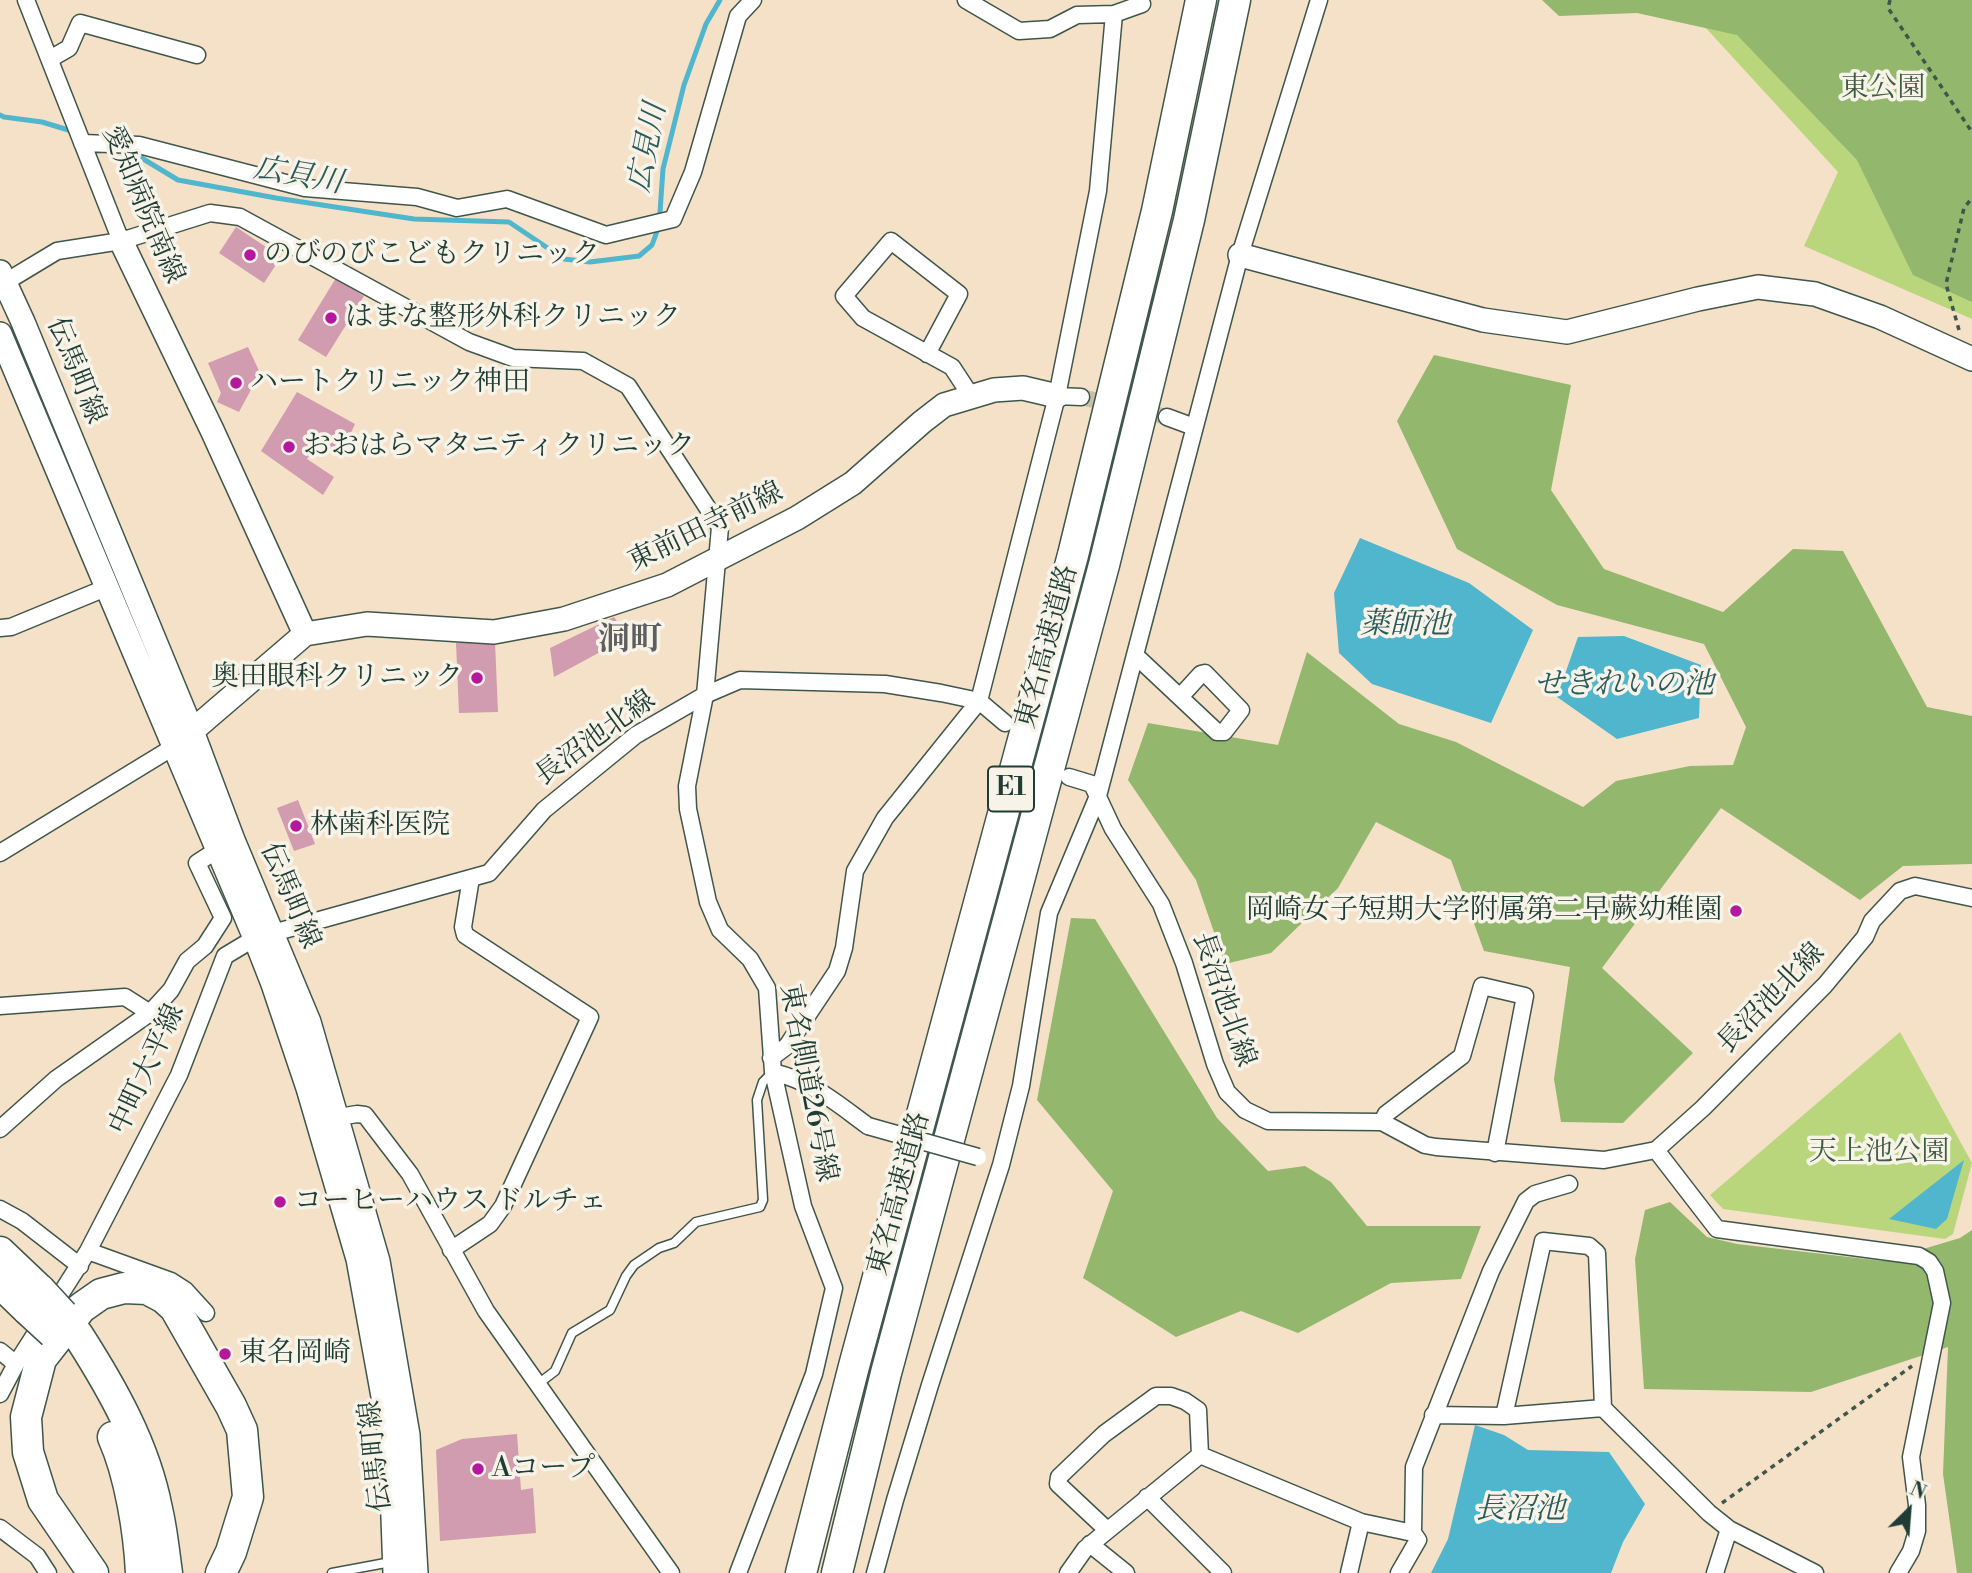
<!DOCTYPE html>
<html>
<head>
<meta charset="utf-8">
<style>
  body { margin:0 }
  #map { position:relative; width:1972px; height:1573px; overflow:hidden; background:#f5e1c8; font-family:"Libre Bodoni",serif }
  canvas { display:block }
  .north { position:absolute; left:1874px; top:1475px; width:70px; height:70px; -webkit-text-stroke:5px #f7f3e8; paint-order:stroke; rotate:25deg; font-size:19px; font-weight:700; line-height:28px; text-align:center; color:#1f3d34 }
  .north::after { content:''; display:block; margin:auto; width:24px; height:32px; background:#1f3d34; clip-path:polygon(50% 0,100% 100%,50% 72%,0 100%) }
</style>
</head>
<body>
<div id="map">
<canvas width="1972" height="1573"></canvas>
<div class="north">N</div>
</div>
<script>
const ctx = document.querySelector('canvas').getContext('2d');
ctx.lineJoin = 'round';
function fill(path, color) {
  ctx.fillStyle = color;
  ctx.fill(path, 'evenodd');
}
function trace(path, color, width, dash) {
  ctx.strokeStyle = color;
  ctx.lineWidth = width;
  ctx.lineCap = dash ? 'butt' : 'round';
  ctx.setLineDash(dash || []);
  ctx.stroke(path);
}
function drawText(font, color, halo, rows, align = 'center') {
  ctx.font = font + ' "Libre Bodoni","Noto Serif JP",serif';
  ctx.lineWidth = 7;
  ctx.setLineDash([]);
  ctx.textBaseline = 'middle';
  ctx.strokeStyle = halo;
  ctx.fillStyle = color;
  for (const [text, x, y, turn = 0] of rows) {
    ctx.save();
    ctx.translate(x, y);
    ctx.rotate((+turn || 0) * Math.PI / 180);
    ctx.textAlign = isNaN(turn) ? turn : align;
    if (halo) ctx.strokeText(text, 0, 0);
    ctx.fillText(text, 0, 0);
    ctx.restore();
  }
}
fill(new Path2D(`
  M1972,0V319L1804,246L1838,172L1682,2Z
  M1900,1032L1972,1163L1953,1234L1945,1239L1723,1209L1710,1195Z`), '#bad67c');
fill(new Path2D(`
  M1542,0H1972V302L1913,275L1857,160L1737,35L1637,13L1559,16Z
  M1434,355L1571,385L1551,490L1604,569L1723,612L1793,549L1843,551L1927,707L1972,716V864L1903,866L1860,900L1721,808L1602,968L1693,1053L1623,1123L1561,1122L1554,1079L1570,967L1484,951L1451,860L1376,822L1338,888L1271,953L1225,964L1196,880L1128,780L1148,723L1278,745L1307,652L1399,724L1456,742L1583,807L1616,781L1690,766L1733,765L1746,727L1704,644L1557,605L1457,549L1397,421Z
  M1071,918L1095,919L1217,1118L1268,1171L1305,1166L1331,1182L1367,1226H1481L1461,1279L1391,1283L1298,1333L1241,1311L1176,1337L1083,1278L1113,1191L1037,1100Z
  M1670,1202L1707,1237L1737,1244L1883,1261L1960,1238L1972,1230V1573H1957L1943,1474L1948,1347L1811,1392L1644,1389L1635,1259L1645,1210Z`), '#93b76c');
fill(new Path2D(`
  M1360,538L1469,583L1533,630L1491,723L1372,684L1339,653L1334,593Z
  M1624,636L1701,665L1699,718L1617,739L1557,697L1578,637Z
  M1964,1160L1947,1219L1936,1229L1889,1219Z
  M1475,1425L1504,1435L1528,1450L1609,1452L1645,1504L1623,1542L1611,1573H1431L1448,1539Z`), '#4fb6cd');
trace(new Path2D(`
  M0,115L4,117L42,122L75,132
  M130,151L178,180L276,198L414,219L509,222L564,259L590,262L639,256L652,245L659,226L663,169L684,85L706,24L720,0`), '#4fb6cd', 5);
fill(new Path2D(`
  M236,227L281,257L264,283L219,253Z
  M336,278L364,296L326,357L298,340Z
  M248,347L260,373L239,412L217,402L221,393L208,363Z
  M297,392L355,424L341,454L317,443L307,459L334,477L323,495L261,451Z
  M614,617L628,637L554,677L550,648Z
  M495,642L498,712L459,713L456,643Z
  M298,800L315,844L294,851L277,808Z
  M517,1434L521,1490L533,1488L536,1533L440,1541L436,1450L462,1439Z`), '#d19bb0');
trace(new Path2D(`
  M1081,397L1167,417`), '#cac0aa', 16, [16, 8]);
const lane = new Path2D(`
  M538,1384L555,1371L572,1333L610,1310L626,1276L634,1265L659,1248L674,1243L696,1222L760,1207L763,1200L757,1100L763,1082L773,1072
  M332,1573L391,1562`);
const street = new Path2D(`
  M26,0L121,241
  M966,0L1019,31L1050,29L1077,15L1114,14
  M50,59L69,48L80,23L197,55
  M82,143L139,145L305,188L417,197L457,208L507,199L606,235L673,219L693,172L738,16L753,0
  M4,283L57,251L121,241L210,213L240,217L469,342L513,358L583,361L628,386L720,527L705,695L687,786L688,809L708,902L720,930L750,959L767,988L773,1072L803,1206L834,1288L814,1374L738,1573
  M927,354L959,294L891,241L844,296L863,318L952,367L971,396
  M1057,396L1081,397
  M1167,417L1194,427
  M0,628L11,627L108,587
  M1135,655L1217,732H1224L1241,710L1205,673L1201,674L1180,697
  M1069,777L1092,784L1113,829L1161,904L1184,963L1215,1064L1227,1092L1245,1110L1268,1121L1382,1122L1425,1145L1436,1147L1604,1160L1656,1150L1703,1108L1825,985L1865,937L1872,921L1900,891L1915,886L1972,898
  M0,853L180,743
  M0,1006L125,997L150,1013
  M771,1058L787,1046L837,971L844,948L855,871L885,818L979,701L1057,396L1098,191L1114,14L1142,4
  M773,1072C813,1082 835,1102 868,1126
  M327,1119L357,1114L365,1115L410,1174L486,1311L671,1573
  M1382,1122L1386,1114L1462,1056L1482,986L1525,996L1495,1153
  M0,1129L56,1079L150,1013L171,990L187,961L205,946L223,918L197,863L217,850
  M1656,1150L1717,1229L1919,1256L1929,1262L1935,1271L1942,1303L1911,1457L1917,1505V1531L1911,1551L1898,1573
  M0,1209L22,1221L80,1266
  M451,1250L490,1224L503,1206L590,1017L465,935L463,927L471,878
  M88,1251L171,1281L185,1290L206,1313
  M0,1351L16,1364
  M0,1394L16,1364L88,1251L179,1075L225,956L255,938L489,873L544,810L636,735L705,695L740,680L885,684L941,693L979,701L1005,723
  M1603,1408L1709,1513L1729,1529L1815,1573
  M1433,1415L1504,1416L1603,1408L1597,1253L1589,1246L1543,1241L1504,1416
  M1200,1455L1361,1522L1413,1533
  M1147,1497L1223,1573
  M0,1528L37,1556L48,1573
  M1106,1529L1058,1484L1059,1477L1104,1434L1156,1396H1171L1185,1401L1198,1410L1200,1455
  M1090,1544L1126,1573
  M875,1573L895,1500L930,1385L1001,1165L1021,1086L1049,913L1098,796L1240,255L1319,0
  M1068,1573L1085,1549L1200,1455
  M1349,1573L1361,1522
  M1399,1573L1418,1540L1413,1533L1414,1467L1491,1271L1526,1201L1535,1194L1569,1184
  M1715,1573L1729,1529`);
const secondary = new Path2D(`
  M121,241L212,430L305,634L192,731
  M1240,255L1483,320L1567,332L1698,299L1758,287L1815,294L1880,317L1972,359
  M0,272L23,322L192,731L233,840L309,1022L378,1261L408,1435L416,1573
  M0,334L255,938L273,984L308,1088L358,1259L390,1435L395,1573
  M305,634L367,624L494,632L564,619L667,585L797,518L853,483L922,422L944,405L994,390L1023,388L1057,396`);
const highway = new Path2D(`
  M0,1252L40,1290
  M0,1283L28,1310
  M78,1335C112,1388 145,1446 157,1509C162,1530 164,1552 167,1573
  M113,1437C130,1475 139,1532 141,1573
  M93,1573L43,1500L28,1452L26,1417L41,1359L81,1308L101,1294L124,1288L147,1289L164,1298L175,1308L231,1406L242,1430L248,1497L231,1552L221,1573
  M801,1573L854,1366L1073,555L1157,211L1201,0
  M837,1573L886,1373L1104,565L1189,220L1235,0`);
trace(lane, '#3f564a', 11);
trace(street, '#3f564a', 19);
trace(secondary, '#3f564a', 26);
trace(highway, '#3f564a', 33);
trace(new Path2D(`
  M1890,0L1888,8L1972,132
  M1959,330L1946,284L1964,208L1972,198
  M1722,1503L1912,1366`), '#3f564a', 3.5, [5, 5]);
trace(lane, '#fff', 8);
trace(street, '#fff', 16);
trace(secondary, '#fff', 23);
trace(highway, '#fff', 30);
const streetBridge = new Path2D(`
  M868,1126L978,1157`);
const highwayBridge = new Path2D(`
  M40,1290L63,1315
  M28,1310L53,1333`);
trace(streetBridge, '#3f564a', 19, []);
trace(highwayBridge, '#3f564a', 33, []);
trace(streetBridge, '#fff', 16);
trace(highwayBridge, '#fff', 30);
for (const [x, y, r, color] of [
  [250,255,7,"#b5179e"],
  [331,318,7,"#b5179e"],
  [236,383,7,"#b5179e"],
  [289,447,7,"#b5179e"],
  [477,678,7,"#b5179e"],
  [296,826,7,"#b5179e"],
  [1736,911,7,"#b5179e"],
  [280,1202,7,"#b5179e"],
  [225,1354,7,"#b5179e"],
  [478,1469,7,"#b5179e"]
]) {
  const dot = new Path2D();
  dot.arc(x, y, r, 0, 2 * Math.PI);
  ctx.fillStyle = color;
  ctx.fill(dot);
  trace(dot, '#f7f3e8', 2.5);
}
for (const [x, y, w] of [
  [1011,789,46]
]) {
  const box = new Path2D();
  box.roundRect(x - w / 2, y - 22.5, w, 45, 5);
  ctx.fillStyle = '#f7f3e8';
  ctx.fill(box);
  trace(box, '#1f3d34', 2);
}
drawText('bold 26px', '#1f3d34', null, [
  ["E1",1011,789]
]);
drawText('28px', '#3e5c42', '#f7f3e8', [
  ["東公園",1883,89],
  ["天上池公園",1879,1153]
]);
drawText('28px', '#1f3d34', '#f7f3e8', [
  ["愛知病院南線",142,205,67],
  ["伝馬町線",75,371,68],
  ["東前田寺前線",706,528,-26],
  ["東名高速道路",1048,647,-75],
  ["長沼池北線",596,739,-36],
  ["伝馬町線",289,896,67],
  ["長沼池北線",1772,999,-46],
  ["長沼池北線",1223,1000,71],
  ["中町大平線",148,1070,-65],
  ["東名側道26号線",807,1083,79],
  ["東名高速道路",900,1194,-75],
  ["伝馬町線",377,1456,-96]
]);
drawText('28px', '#1f3d34', '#f7f3e8', [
  ["のびのびこどもクリニック",264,255],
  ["はまな整形外科クリニック",345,318],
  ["ハートクリニック神田",250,383],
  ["おおはらマタニティクリニック",303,447],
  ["奥田眼科クリニック",463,678,"right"],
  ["林歯科医院",310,826],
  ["岡崎女子短期大学附属第二早蕨幼稚園",1722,911,"right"],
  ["コーヒーハウス ドルチェ",294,1202],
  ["東名岡崎",239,1354],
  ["Aコープ",492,1469]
], 'left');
drawText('italic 30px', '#2b5b5a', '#f7f3e8', [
  ["広見川",649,148,-79],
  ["広貝川",298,177,10],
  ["薬師池",1405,626],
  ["せきれいの池",1624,686],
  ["長沼池",1520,1511]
]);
drawText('bold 32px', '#5d5e5f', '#f7f3e8', [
  ["洞町",630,641]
]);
</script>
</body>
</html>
